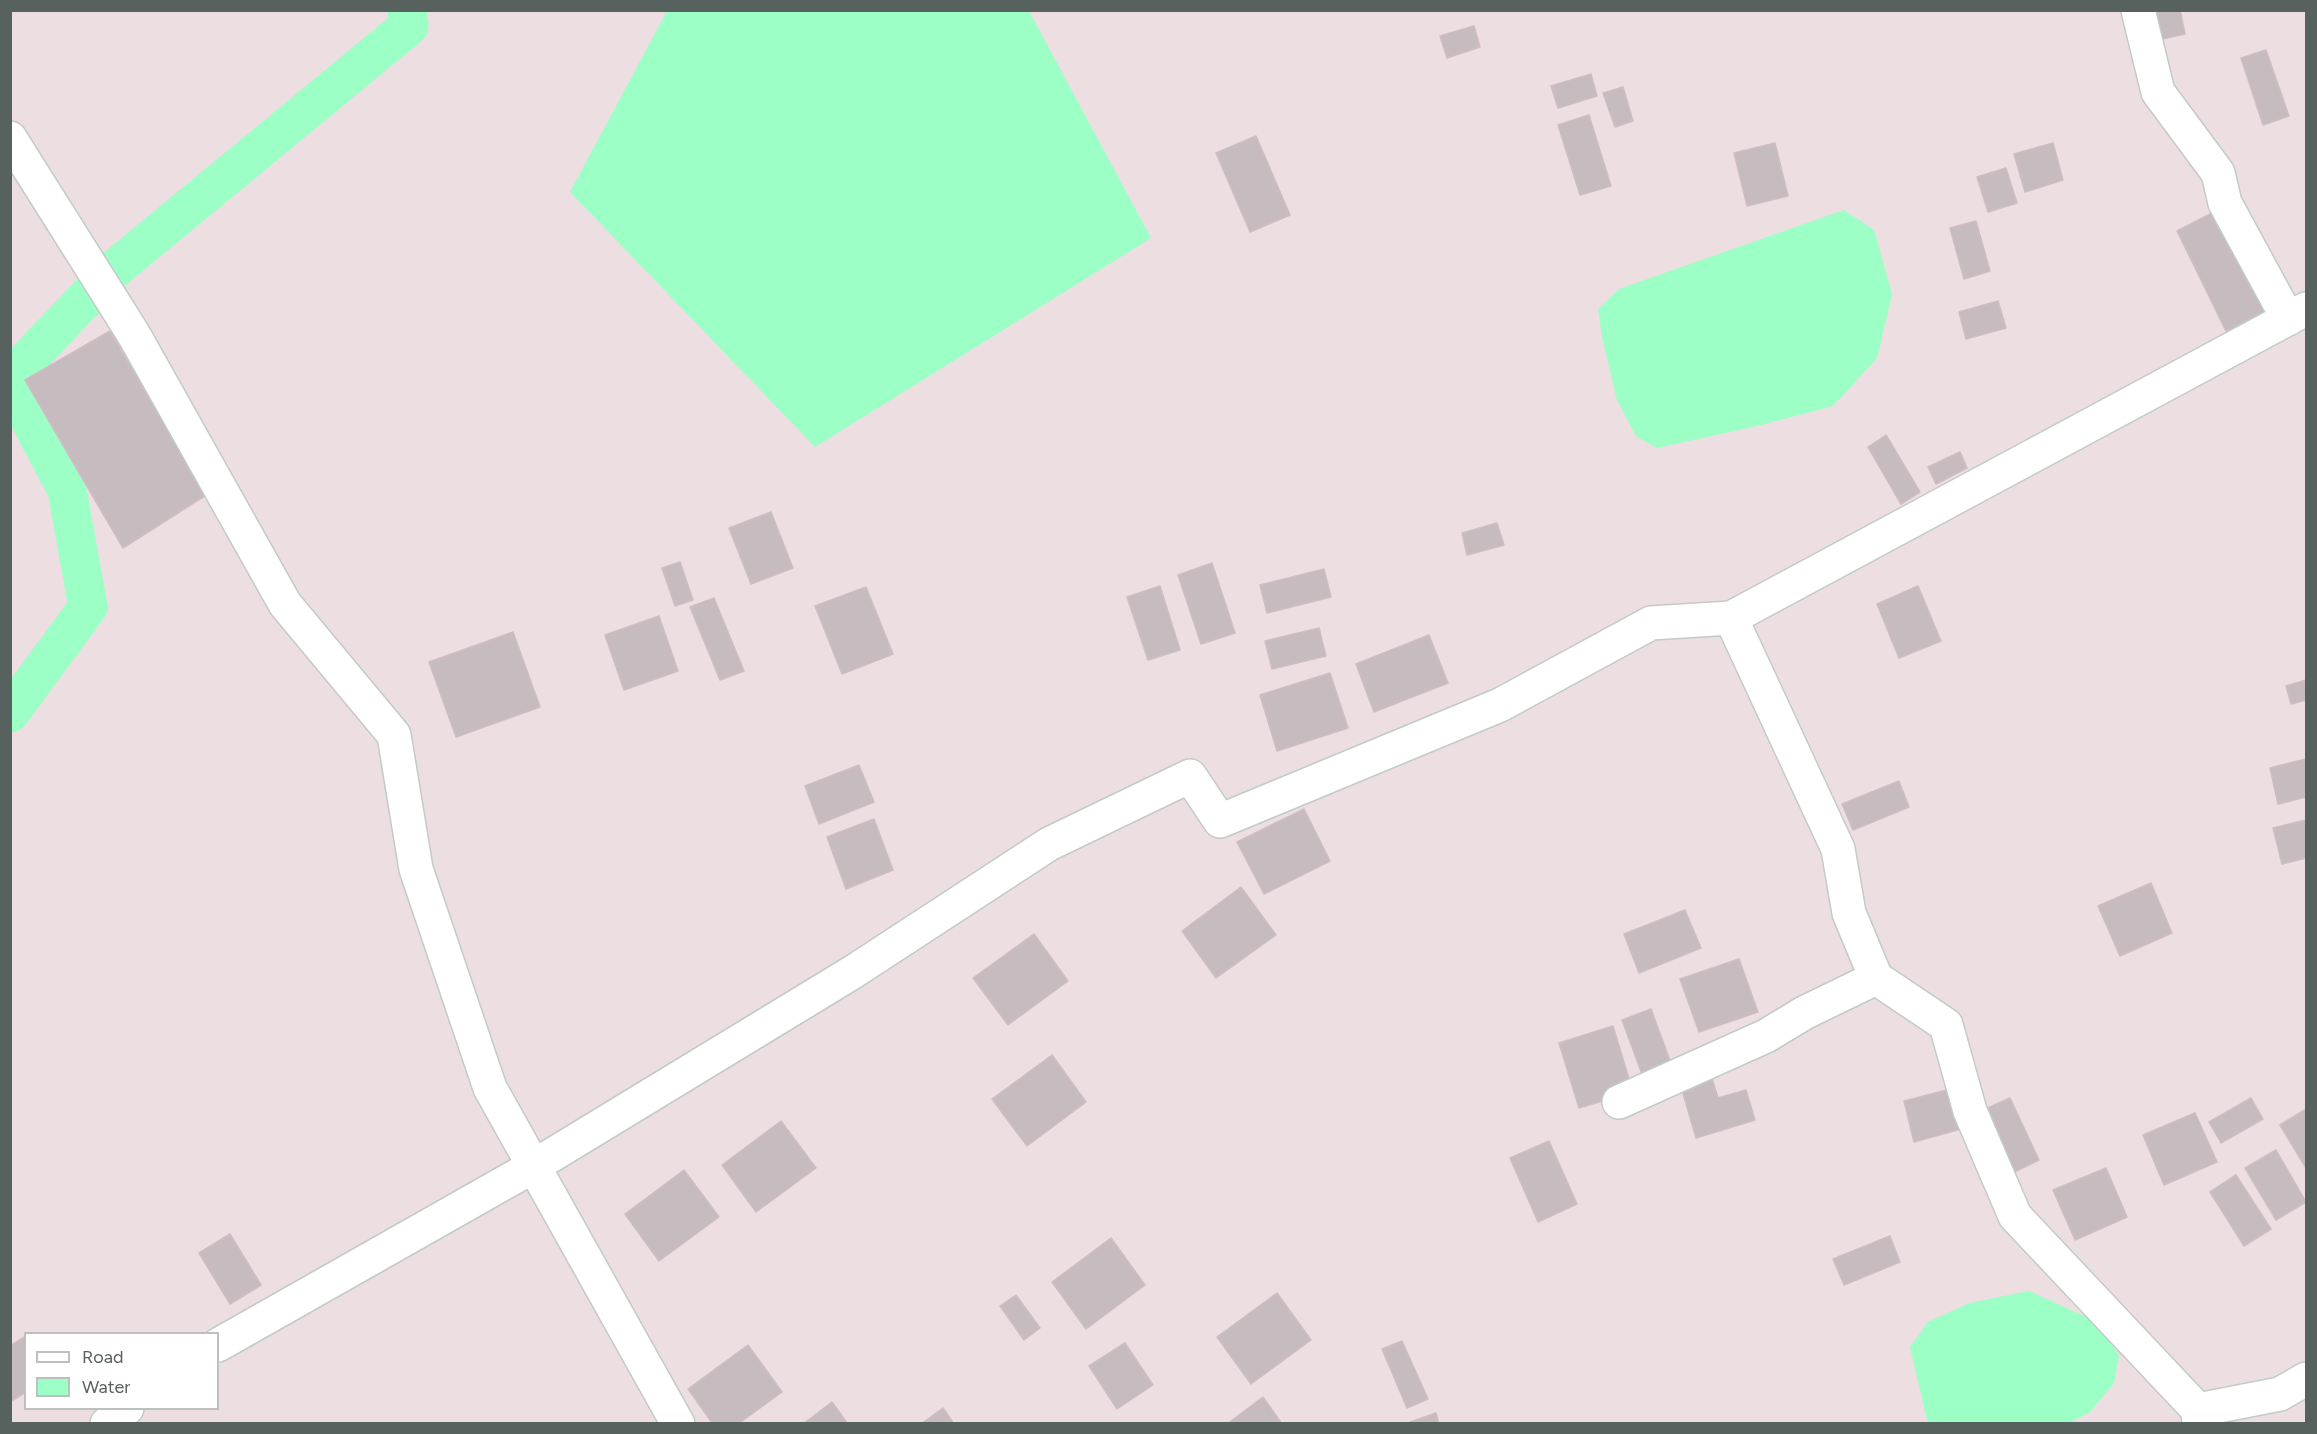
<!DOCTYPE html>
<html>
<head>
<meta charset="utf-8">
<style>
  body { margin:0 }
  #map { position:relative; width:2317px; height:1434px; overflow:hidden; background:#ecdee1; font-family:Figtree,sans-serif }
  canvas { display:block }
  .frame { position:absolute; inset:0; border:12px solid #57615d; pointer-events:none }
  .legend { position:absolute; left:24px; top:1332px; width:195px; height:78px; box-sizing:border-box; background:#fff; border:2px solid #bcc0be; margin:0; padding:8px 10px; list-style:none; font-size:18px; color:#57615d }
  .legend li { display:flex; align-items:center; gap:12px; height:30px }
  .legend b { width:30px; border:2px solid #bcc0be }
</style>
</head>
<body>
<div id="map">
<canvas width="2317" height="1434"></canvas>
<div class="frame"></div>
<ul class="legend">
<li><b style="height:8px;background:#fff"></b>Road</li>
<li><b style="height:16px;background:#9bffc6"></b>Water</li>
</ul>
</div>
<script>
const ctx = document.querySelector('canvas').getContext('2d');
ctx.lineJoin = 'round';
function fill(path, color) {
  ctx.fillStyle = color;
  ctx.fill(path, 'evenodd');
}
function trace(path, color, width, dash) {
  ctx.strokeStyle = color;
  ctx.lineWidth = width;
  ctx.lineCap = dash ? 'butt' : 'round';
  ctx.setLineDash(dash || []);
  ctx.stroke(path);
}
fill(new Path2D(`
  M667,11H1029L1151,238L815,447L570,192Z
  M1844,210L1874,230L1892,294L1877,358L1833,406L1757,426L1657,448L1636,436L1617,400L1602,337L1598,309L1619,289Z
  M2029,1291L2095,1321L2119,1355L2114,1383L2090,1412L2069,1423L1928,1424L1910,1347L1928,1322L1969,1303Z`), '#9bffc6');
trace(new Path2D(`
  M10,378L111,272L409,26L407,10
  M10,382L67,490L88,607L10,713`), '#9bffc6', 39);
const building = new Path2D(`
  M2150,10H2180L2185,34L2158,40Z
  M1474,26L1480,47L1447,58L1440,36Z
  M2266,50L2289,116L2263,125L2241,58Z
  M1591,74L1597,96L1558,108L1551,86Z
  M1623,87L1633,121L1615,127L1603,93Z
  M1589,115L1611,186L1580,195L1558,125Z
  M1256,136L1290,215L1250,232L1216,153Z
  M1775,143L1788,196L1747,206L1734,153Z
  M2053,143L2063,180L2025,192L2014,154Z
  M2006,168L2017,203L1988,212L1977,177Z
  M2220,209L2270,309L2226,331L2177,231Z
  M1976,221L1990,271L1964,279L1950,228Z
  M1998,301L2006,328L1966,339L1959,312Z
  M110,331L206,495L123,548L25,380Z
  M1886,435L1920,492L1901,504L1868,447Z
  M1960,452L1967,468L1936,484L1928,467Z
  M771,512L793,568L751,584L729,528Z
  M1497,523L1504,545L1467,555L1462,533Z
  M680,562L693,600L675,606L662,568Z
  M1212,563L1235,633L1201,644L1178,575Z
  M1324,569L1331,597L1267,613L1260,585Z
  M1160,586L1180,650L1148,660L1127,597Z
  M1918,586L1941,641L1899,658L1877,604Z
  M866,587L893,654L842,674L815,606Z
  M714,598L744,671L720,680L690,607Z
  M659,616L678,671L624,690L605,635Z
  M1319,628L1326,656L1272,669L1265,641Z
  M513,632L540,707L456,737L429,662Z
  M1429,635L1448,683L1374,712L1356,664Z
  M1330,673L1348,728L1277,751L1260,695Z
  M2306,680V700L2291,704L2286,686Z
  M2306,759V797L2278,804L2270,768Z
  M859,765L874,802L819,824L805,786Z
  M1899,781L1909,807L1853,830L1842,804Z
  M1304,809L1330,861L1264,894L1237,842Z
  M874,819L893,870L846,889L827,837Z
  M2306,820V858L2282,864L2273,828Z
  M2151,883L2172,933L2120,956L2098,906Z
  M1241,887L1276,935L1216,978L1182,931Z
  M1685,910L1701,948L1639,973L1624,934Z
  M1034,934L1068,981L1008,1025L973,978Z
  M1739,959L1758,1012L1699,1032L1680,979Z
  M1651,1009L1672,1066L1643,1077L1622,1020Z
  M1613,1026L1633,1092L1579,1108L1559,1043Z
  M1052,1055L1086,1102L1027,1146L992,1099Z
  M1709,1068L1718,1098L1746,1090L1755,1120L1696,1138L1678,1076Z
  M1951,1089L1961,1129L1914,1142L1904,1101Z
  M2010,1098L2039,1160L2010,1174L1981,1111Z
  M2251,1098L2263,1119L2221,1143L2209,1122Z
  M2306,1109V1168L2280,1125Z
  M2195,1113L2217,1162L2164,1185L2143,1135Z
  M781,1121L816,1168L756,1212L722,1165Z
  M1549,1141L1577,1204L1538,1222L1510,1158Z
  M2276,1150L2306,1202L2276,1220L2245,1168Z
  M2106,1168L2127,1217L2075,1240L2053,1190Z
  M684,1170L719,1217L659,1261L625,1214Z
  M2236,1175L2271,1229L2244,1246L2210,1192Z
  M230,1234L261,1285L230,1304L199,1253Z
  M1890,1236L1900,1262L1844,1285L1833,1259Z
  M1111,1238L1145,1285L1086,1329L1052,1282Z
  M1277,1293L1311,1340L1251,1384L1217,1337Z
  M1016,1295L1040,1328L1024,1340L1000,1306Z
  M26,1336V1392L10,1402V1346Z
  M1402,1341L1428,1399L1407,1408L1382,1349Z
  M1125,1343L1153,1385L1117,1409L1089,1366Z
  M748,1345L782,1392L738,1424H713L688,1389Z
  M1263,1397L1282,1424H1227Z
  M832,1402L848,1424H803Z
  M943,1408L954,1424H921Z
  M1436,1413L1439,1424H1411L1410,1422Z`);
fill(building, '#c6bbbf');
trace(building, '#d1bcc3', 1.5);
const minor = new Path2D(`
  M2138,10L2158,92L2218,173L2225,203L2288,319
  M10,138L134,335L285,604L394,735L416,869L490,1088L678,1424
  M1731,618L1838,849L1849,913L1876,978L1946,1025L1970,1111L2015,1216L2198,1410L2199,1424
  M1619,1102L1766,1036L1804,1013L1876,978
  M218,1345L534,1166L853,972L1049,844L1190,776L1220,821L1500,705L1651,623L1731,618L2306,309
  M2198,1410L2280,1394L2306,1379
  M107,1424L127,1408`);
trace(minor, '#c2cbc8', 36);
trace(minor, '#fff', 33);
</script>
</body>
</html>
